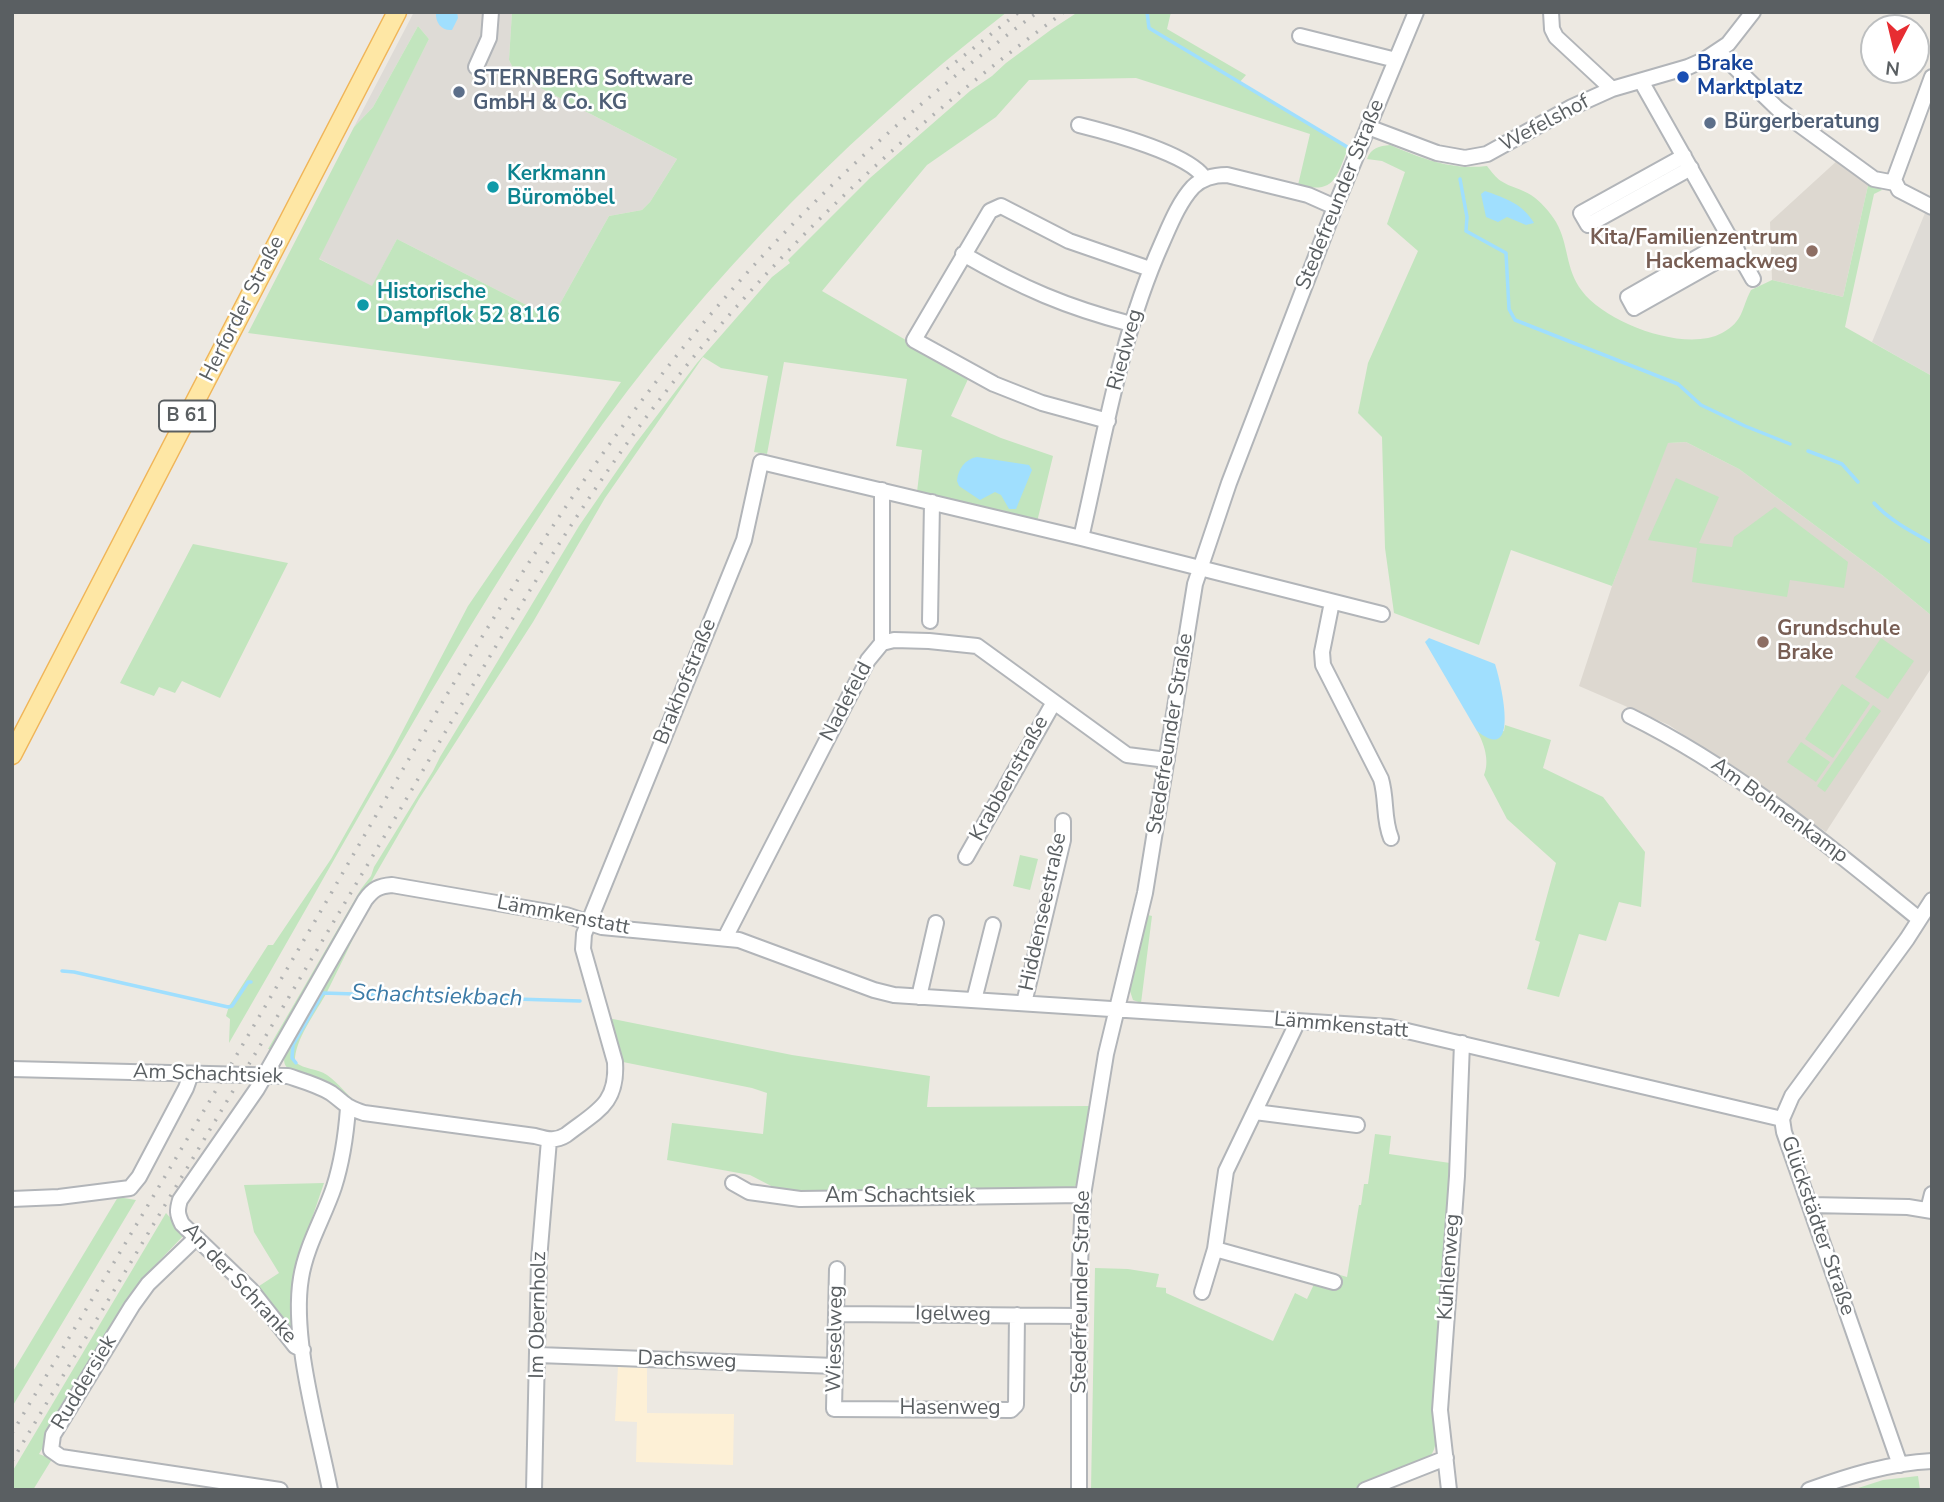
<!DOCTYPE html>
<html>
<head>
<meta charset="utf-8">
<style>
  body { margin:0 }
  #map { position:relative; width:1944px; height:1502px; overflow:hidden; background:#ede9e2; font-family:"Nunito Sans",sans-serif }
  canvas { display:block }
  .frame { position:absolute; inset:0; border:14px solid #5a5f62; pointer-events:none }
  .north { position:absolute; left:1860px; top:14px; width:70px; height:70px; box-sizing:border-box; background:#fff; border:2px solid #bdbfc0; border-radius:50%; rotate:187deg; font-size:19px; font-weight:700; line-height:28px; text-align:center; color:#5a5f62 }
  .north::after { content:''; display:block; margin:auto; width:24px; height:32px; background:#e72d32; clip-path:polygon(50% 0,100% 100%,50% 72%,0 100%) }
</style>
</head>
<body>
<div id="map">
<canvas width="1944" height="1502"></canvas>
<div class="frame"></div>
<div class="north">N</div>
</div>
<script>
const ctx = document.querySelector('canvas').getContext('2d');
ctx.lineJoin = 'round';
function fill(path, color) {
  ctx.fillStyle = color;
  ctx.fill(path, 'evenodd');
}
function trace(path, color, width, dash) {
  ctx.strokeStyle = color;
  ctx.lineWidth = width;
  ctx.lineCap = dash ? 'butt' : 'round';
  ctx.setLineDash(dash || []);
  ctx.stroke(path);
}
function drawText(font, color, halo, rows, align = 'center') {
  ctx.font = font + ' "Nunito Sans",sans-serif';
  ctx.lineWidth = 5;
  ctx.setLineDash([]);
  ctx.textBaseline = 'middle';
  ctx.strokeStyle = halo;
  ctx.fillStyle = color;
  for (const [text, x, y, turn = 0] of rows) {
    ctx.save();
    ctx.translate(x, y);
    ctx.rotate((+turn || 0) * Math.PI / 180);
    ctx.textAlign = isNaN(turn) ? turn : align;
    if (halo) ctx.strokeText(text, 0, 0);
    ctx.fillText(text, 0, 0);
    ctx.restore();
  }
}
fill(new Path2D(`
  M618,1367L647,1368V1413L734,1414L733,1465L636,1462L637,1422L615,1421Z`), '#fdf0d6');
fill(new Path2D(`
  M414,12H512L509,60L512,66V73L677,159L650,202L642,210L609,216L552,318L397,239L372,287L318,258L429,39L418,26L373,107L354,127Z
  M1925,213L1932,217V376L1872,342Z`), '#dedbd6');
fill(new Path2D(`
  M1839,159L1869,181L1843,297L1772,280L1770,222Z
  M1686,442L1739,469L1882,575L1932,616V667L1826,832L1669,725L1579,686L1612,586L1667,443Z`), '#ddd8d0');
fill(new Path2D(`
  M512,12H1007C833,146 678,308 556,491C438,669 337,858 229,1043L230,1019L226,1016L229,1006L268,945H273L331,859L391,753L468,606L621,382L248,333L354,127L373,107L418,26L429,39L319,259L372,286L397,239L552,318L609,216L642,210L650,202L677,159L512,73V66L509,60Z
  M1078,12H1171L1167,29L1246,75L1239,83L1348,148C1336,179 1334,194 1298,185L1310,134L1136,78L1029,80L996,117L927,165L822,291L969,377L951,416L1001,438L1053,456L1037,522L917,492L922,450L896,446L907,379L784,362L767,454L754,452L768,376L721,368L703,357L605,498L533,622L419,799L274,1050L268,1049L361,889L371,876L374,867L433,771L440,757L579,526L636,443L697,363L772,277L790,263L788,260L870,178L970,91L992,76L1006,63L1052,29Z
  M1390,145C1424,159 1449,170 1487,166C1491,171 1496,178 1501,181C1510,187 1522,189 1531,195C1539,200 1551,213 1556,222C1569,244 1565,269 1582,291C1606,323 1685,353 1722,333C1744,321 1741,309 1751,290L1772,280L1843,297L1869,181L1882,190L1874,194L1845,327L1932,376V616L1882,575L1739,469L1686,442L1668,443L1612,586L1511,550L1479,645L1394,613L1385,548L1382,437L1358,413L1368,363L1418,251L1387,224L1405,172L1382,161L1367,159C1371,148 1379,146 1390,145Z
  M1676,478L1719,497L1699,543L1732,547L1734,537L1775,507L1848,562L1844,588L1790,580L1787,597L1692,582L1697,548L1648,540Z
  M193,544L288,563L220,698L182,681L175,693L159,687L154,696L120,683Z
  M1881,638L1914,661L1888,699L1855,677Z
  M1842,684L1870,703L1833,758L1805,739Z
  M1873,705L1881,711L1825,792L1817,786Z
  M1505,725L1551,740L1543,768L1603,797L1645,852L1641,907L1619,902L1606,941L1579,934L1559,997L1527,989L1540,942L1535,940L1556,863L1507,819L1484,775C1490,761 1484,743 1477,731L1482,734L1504,731Z
  M1801,742L1830,762L1816,782L1787,762Z
  M1020,855L1038,859L1030,890L1013,886Z
  M1148,915L1152,916L1141,1003L1133,1000L1129,988Z
  M363,918C351,943 339,968 327,992C317,1011 294,1040 295,1062C305,1070 317,1068 327,1075C339,1083 346,1095 358,1103V1105L291,1071C284,1066 283,1062 285,1053Z
  M608,1018L792,1055L930,1076L927,1107L1089,1106L1078,1183L1071,1190L844,1193L779,1190L750,1175L667,1160L672,1123L763,1134L767,1093L752,1088L618,1061Z
  M1375,1134L1391,1136L1389,1154L1450,1163L1432,1408C1434,1425 1442,1449 1426,1460L1351,1490H1091L1095,1268L1128,1269L1159,1274L1156,1287L1166,1288V1293L1273,1341L1295,1293L1307,1299L1315,1282L1336,1288L1340,1275L1347,1277L1359,1205H1361L1364,1184H1368Z
  M324,1183L308,1230L298,1272L296,1321L287,1330L256,1288L279,1273L254,1232L244,1185Z
  M118,1197L136,1200L12,1407V1373Z
  M166,1213L185,1234L142,1279L39,1454L52,1459L33,1490H12V1472Z
  M1918,1476L1920,1490H1852L1883,1480Z`), '#c2e5be');
fill(new Path2D(`
  M436,12H457L458,18L452,30C442,31 435,23 436,12Z
  M1485,191C1505,198 1523,204 1534,223L1526,225L1507,217L1498,222L1486,217L1481,194Z
  M977,457L1029,465L1032,470L1016,509H1009L1001,495L995,492L980,500L959,486L957,481C958,469 965,459 977,457Z
  M1429,638L1495,664C1500,679 1522,767 1477,731L1425,642Z`), '#a0dffe');
trace(new Path2D(`
  M1147,12L1149,28L1349,148
  M1460,179L1467,217L1466,231L1506,253L1509,309L1515,320L1678,384L1701,405L1745,426L1790,444
  M1808,451L1842,464L1858,482
  M1874,503C1889,520 1912,532 1932,543
  M62,971L74,972L228,1007L232,1006L248,982H251
  M296,1063L292,1058L293,1045L323,993L580,1001`), '#a0dffe', 3.5);
const minor = new Path2D(`
  M1551,12L1552,29L1556,37L1612,89
  M1300,36L1396,60
  M1718,51L1778,109L1874,179L1895,183
  M476,67L489,38L491,12
  M1932,77L1894,180L1899,190L1932,207
  M1641,81L1753,279
  M1079,125C1107,132 1191,154 1205,179
  M1368,127L1437,153L1465,158L1487,154L1572,107L1612,89L1688,67L1704,60L1728,44L1753,12
  M1684,156L1581,213L1588,225L1691,168
  M1731,238L1628,297L1634,308L1737,250
  M963,254C1022,288 1066,307 1131,324
  M1108,421L1042,403L994,384L914,340L990,211L1001,206L1069,241L1150,269
  M1081,538C1104,439 1120,337 1162,243C1170,225 1179,202 1193,187C1202,178 1214,175 1227,175L1308,195L1335,207
  M1332,602L1322,652L1323,665L1381,779C1387,799 1383,819 1391,838
  M930,621L932,502
  M882,643V490
  M1630,716C1736,768 1828,845 1919,919
  M966,857L1054,702
  M725,938L868,660L882,643L894,640L929,641L977,646L1127,755L1167,760
  M919,997L936,923
  M974,1000L993,925
  M1024,1003L1063,840V821
  M12,1069L288,1076C303,1081 318,1085 331,1093C346,1104 345,1107 364,1113L535,1136C546,1139 555,1142 566,1135C595,1112 618,1105 615,1062L583,949L584,934L744,540L761,462L1081,538L1382,614
  M1255,1112L1357,1125
  M733,1183L749,1192L800,1199L1083,1195
  M12,1199L59,1197L130,1188L139,1177L186,1088L191,1074
  M1810,1205L1908,1207L1932,1211
  M1928,1210L1932,1194
  M196,1238L148,1284L132,1306L53,1435L51,1450L61,1457L280,1490
  M1215,1249L1334,1282
  M837,1269L834,1409L1011,1410L1016,1405L1017,1315
  M1202,1292L1215,1249L1226,1171L1298,1021
  M837,1314L1080,1316
  M303,1350L295,1346L251,1290L182,1224C177,1214 177,1210 180,1200L257,1089L365,900C373,889 379,886 392,885L566,915L602,927L739,940L874,990L894,995L1390,1027L1782,1119
  M538,1355L835,1366
  M1900,1465L1784,1132L1782,1119L1792,1096L1907,939L1932,900
  M330,1490C318,1429 291,1338 301,1278C306,1246 324,1217 334,1187C342,1162 346,1135 348,1108
  M534,1490L539,1260L549,1140
  M1079,1490V1289L1083,1195L1106,1054L1145,893L1195,584L1229,483L1335,207L1416,12
  M1365,1490L1446,1458
  M1449,1490L1440,1410L1457,1176L1462,1043
  M1809,1490C1848,1476 1889,1463 1932,1461`);
const major = new Path2D(`
  M12,755L397,12`);
trace(minor, '#b2b5b9', 18);
trace(major, '#f0b558', 21);
trace(minor, '#fff', 14);
trace(major, '#fee7a5', 18);
trace(new Path2D(`
  M947,69L1019,12
  M12,1433C114,1263 215,1093 315,921C432,719 546,514 695,333C795,212 911,105 1038,12
  M12,1461C130,1264 248,1066 365,869C445,735 522,594 611,466C734,289 890,139 1064,12`), '#b1b2b2', 3.5, [2, 9]);
for (const [x, y, r, color] of [
  [1683,77,7,"#1a4fb4"],
  [459,92,7,"#5c6f8a"],
  [1710,123,7,"#5c6f8a"],
  [493,187,7,"#0f9aa8"],
  [1812,251,7,"#8d6e63"],
  [363,305,7,"#0f9aa8"],
  [1763,642,7,"#8d6e63"]
]) {
  const dot = new Path2D();
  dot.arc(x, y, r, 0, 2 * Math.PI);
  ctx.fillStyle = color;
  ctx.fill(dot);
  trace(dot, '#fff', 2.5);
}
for (const [x, y, w] of [
  [187,416,56]
]) {
  const box = new Path2D();
  box.roundRect(x - w / 2, y - 15.5, w, 31, 5);
  ctx.fillStyle = '#fff';
  ctx.fill(box);
  trace(box, '#5a5f62', 2);
}
drawText('bold 19px', '#5a5f62', null, [
  ["B 61",187,416]
]);
drawText('bold 21px', '#164399', '#fff', [
  ["Brake",1697,65],
  ["Marktplatz",1697,89]
], 'left');
drawText('bold 21px', '#4e5e75', '#fff', [
  ["STERNBERG Software",473,80],
  ["GmbH & Co. KG",473,104],
  ["Bürgerberatung",1724,123]
], 'left');
drawText('21px', '#5a5f62', '#fff', [
  ["Wefelshof",1545,124,-28],
  ["Stedefreunder Straße",1341,195,-68],
  ["Herforder Straße",243,309,-63],
  ["Riedweg",1126,350,-75],
  ["Brakhofstraße",686,682,-68],
  ["Nadefeld",847,702,-62],
  ["Stedefreunder Straße",1171,734,-81],
  ["Krabbenstraße",1010,779,-61],
  ["Am Bohnenkamp",1779,811,36],
  ["Hiddenseestraße",1044,912,-78],
  ["Lämmkenstatt",563,916,11],
  ["Lämmkenstatt",1341,1026,5],
  ["Am Schachtsiek",208,1075,2],
  ["Am Schachtsiek",900,1197],
  ["Glückstädter Straße",1817,1226,71],
  ["Kuhlenweg",1450,1267,-86],
  ["An der Schranke",239,1284,47],
  ["Stedefreunder Straße",1082,1292,-89],
  ["Im Obernholz",539,1315,-89],
  ["Igelweg",953,1315,1],
  ["Wieselweg",836,1339,-89],
  ["Dachsweg",687,1361,2],
  ["Ruddersiek",85,1383,-59],
  ["Hasenweg",950,1409]
]);
drawText('bold 21px', '#0d838f', '#fff', [
  ["Kerkmann",507,175],
  ["Büromöbel",507,199],
  ["Historische",377,293],
  ["Dampflok 52 8116",377,317]
], 'left');
drawText('bold 21px', '#785e54', '#fff', [
  ["Kita/Familienzentrum",1798,239],
  ["Hackemackweg",1798,263],
  ["Grundschule",1777,630,"left"],
  ["Brake",1777,654,"left"]
], 'right');
drawText('italic 23px', '#3c7ba7', '#fff', [
  ["Schachtsiekbach",437,997,2]
]);
</script>
</body>
</html>
